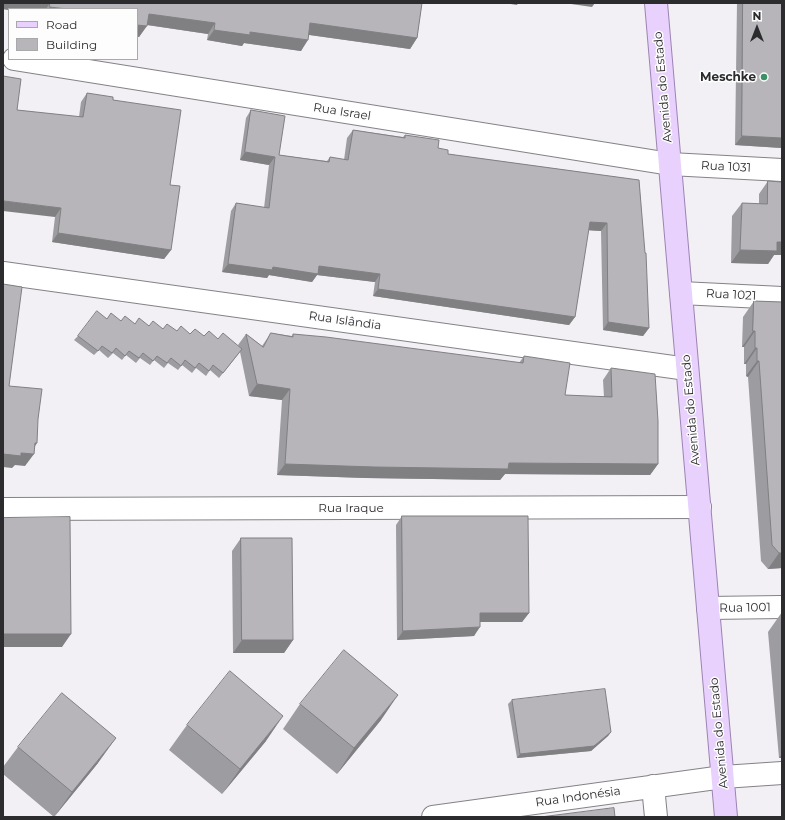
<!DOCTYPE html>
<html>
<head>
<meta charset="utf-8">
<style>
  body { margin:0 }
  #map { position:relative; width:785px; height:820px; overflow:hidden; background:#f2eff5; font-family:Montserrat,sans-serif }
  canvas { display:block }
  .frame { position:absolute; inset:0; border:4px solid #2c2b2d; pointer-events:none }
  .legend { position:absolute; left:8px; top:8px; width:130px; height:52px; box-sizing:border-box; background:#fefdfe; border:1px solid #aaa9aa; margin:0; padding:5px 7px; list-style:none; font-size:12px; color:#2c2b2d }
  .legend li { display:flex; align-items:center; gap:8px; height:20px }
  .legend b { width:20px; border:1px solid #aaa9aa }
  .north { position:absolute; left:737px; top:8px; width:40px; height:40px; -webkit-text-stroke:3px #fefdfe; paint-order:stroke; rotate:0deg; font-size:11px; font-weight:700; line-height:16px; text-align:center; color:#2c2b2d }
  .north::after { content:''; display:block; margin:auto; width:14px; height:18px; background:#2c2b2d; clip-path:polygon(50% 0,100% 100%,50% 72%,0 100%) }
</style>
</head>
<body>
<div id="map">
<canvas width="785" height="820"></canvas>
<div class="frame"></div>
<ul class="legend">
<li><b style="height:5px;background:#e8d1fd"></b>Road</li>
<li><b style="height:11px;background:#b7b5ba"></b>Building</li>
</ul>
<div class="north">N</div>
</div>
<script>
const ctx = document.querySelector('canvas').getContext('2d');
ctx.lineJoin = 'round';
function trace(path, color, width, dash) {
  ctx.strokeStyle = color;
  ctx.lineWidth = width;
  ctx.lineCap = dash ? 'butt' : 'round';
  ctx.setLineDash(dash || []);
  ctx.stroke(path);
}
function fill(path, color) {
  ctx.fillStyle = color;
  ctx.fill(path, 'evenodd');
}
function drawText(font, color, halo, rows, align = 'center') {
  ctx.font = font + ' Montserrat,sans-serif';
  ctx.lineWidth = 3;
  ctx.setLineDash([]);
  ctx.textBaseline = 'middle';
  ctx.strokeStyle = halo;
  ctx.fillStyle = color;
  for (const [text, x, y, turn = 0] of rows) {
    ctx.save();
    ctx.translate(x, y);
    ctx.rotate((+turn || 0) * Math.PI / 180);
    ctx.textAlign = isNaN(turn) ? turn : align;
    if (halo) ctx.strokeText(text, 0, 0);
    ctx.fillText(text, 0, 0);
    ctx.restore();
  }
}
const minor = new Path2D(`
  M14,59L670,164L782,170
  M3,273L687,369
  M681,293L782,298
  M3,509L700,507
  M708,608L782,607
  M653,786L656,817
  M433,817L723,777L782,773`);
const major = new Path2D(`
  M656,3L726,817`);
trace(minor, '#848287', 24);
trace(major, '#9c83b3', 24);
trace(minor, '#fff', 22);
trace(major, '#e8d1fd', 22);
fill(new Path2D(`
  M3,3H422L417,38L410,49L309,35L301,51L244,43L242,46L207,40L208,34L147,25L139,37L137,9H9V10L3,9Z
  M737,3H782V148L735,145Z
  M87,93L113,100L170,185L171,250L164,259L52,242L55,217L17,110L79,117L81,102Z
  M251,110L279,155L327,161L330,157L344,160L347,138L353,130L403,137L405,135L438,148L448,154L639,180L649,328L643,336L603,330L601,231L588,230L575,317L569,325L373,296L375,282L317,275L312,282L269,275L267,278L222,272L231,211L236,203L264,208L269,165L240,160L246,118Z
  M768,181L774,255L768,264L731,263L732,216L742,203L759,204V194Z
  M754,301L782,302V568L768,569L761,561L748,377L746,376V364H744V347H742L743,317Z
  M107,319L218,339L239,347L238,345L246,334L262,346L271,333L292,336L293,334L519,363L524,356L565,395L604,397L603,380L611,368L658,464L650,475L505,474L500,480L366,478L277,475L282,400L249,396L240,352L219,378L210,370L206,376L196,368L192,373L182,365L178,370L168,363L164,368L154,360L150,365L140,358L136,363L126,355L122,360L113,353L108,358L99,350L94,355L74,340L78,336Z
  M402,516L529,613L522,622H480L474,636L397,640L396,525Z
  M241,538L293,640L284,653H233L232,551Z
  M782,612V758H779L768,632Z
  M512,700L611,732L608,736L591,751L517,758L508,704Z
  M300,704L381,720L337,774L283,729Z
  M187,725L266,741L222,794L169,750Z
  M18,747L98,763L54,817L3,774V767Z`), '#9d9ca0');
fill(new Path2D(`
  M3,3H50L46,9H9V10L3,9Z
  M504,3H518L517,5Z
  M564,3H595L592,7Z
  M50,7L67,9H48Z
  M149,14L215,23L208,34L141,24Z
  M310,23L417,38L410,49L303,34Z
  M137,25L147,26L139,37H137Z
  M214,30L250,32L308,40L301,51L244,43L242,46L207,40Z
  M742,136L782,138V148L735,145Z
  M245,152L275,157L269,165L240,160Z
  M4,201L61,208L55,217L3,211Z
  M590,222L607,223L601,231L584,230Z
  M58,233L171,250L164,259L52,242Z
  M777,242H782V255H774L768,264L731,263L740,250Z
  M228,264L273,267L319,266L380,274L375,282L317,275L312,282L269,275L267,278L222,272Z
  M378,289L575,317L569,325L373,296Z
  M608,322L649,328L643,336L603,330Z
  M753,331H755L744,347H742Z
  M755,348H757L746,364H744Z
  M757,361H759L748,377L746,376Z
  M257,384L290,389L282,400L249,396Z
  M35,443H37L30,454H34L25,466L15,465L12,468L3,467V454L21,453Z
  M509,463L658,464L650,475L505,474L500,480L366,478L277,475L285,464Z
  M779,553H782V568L768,569Z
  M480,613H529L522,622H474Z
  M480,627L474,636L397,640L403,631Z
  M3,634H71L62,647H3Z
  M242,640H293L284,653H233Z
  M398,695L381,720L337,774L354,748Z
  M283,716L266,741L222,794L240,769Z
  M611,732L608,736L591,751L517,758L520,754Z
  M116,738L98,763L54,817L72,792Z
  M782,754V758H779Z`), '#807f82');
const building = new Path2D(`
  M50,3H422L417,38L310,23L308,40L250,32V35L214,30L215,23L149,14L147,26L137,25V9H67L50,7Z
  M743,3H782V138L742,136Z
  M3,76L21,79L17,110L83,117L87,93L113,97V100L181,110L170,185L180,186L171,250L58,233L61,208L4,201L3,209Z
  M251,110L285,116L279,155L329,162L330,157L348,160L353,130L405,138V135L439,140L438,148L448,150V154L639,180L645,253H646L649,328L608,322L607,223L590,222L575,317L378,289L380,274L319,266L318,274L273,267L272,270L228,264L236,203L269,208L275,157L245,152Z
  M768,181L782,182V242H777V251L740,250L742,203L767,204Z
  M3,284L22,287L9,386L42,389L38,419L37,443H35L34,454L21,453V456L3,454Z
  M754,301L782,302V553H779L772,545L759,361H757V348H755V331H753Z
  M97,311L107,319L111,313L121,321L125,316L135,324L139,318L149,326L153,321L163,329L167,324L177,331L181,326L190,334L195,329L204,336L209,331L218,339L223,333L242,349L223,373L213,365L209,371L199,363L195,368L185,360L181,366L171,358L167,363L157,356L153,361L143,353L139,358L129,351L125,356L116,348L112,353L102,346L98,351L78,336Z
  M271,333L293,337V334L326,337L523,363L524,356L570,363L565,395L612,397L611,368L655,374L658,421V464L509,463L508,469L374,467L285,464L290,389L257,384L246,334L263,347Z
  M402,516H528L529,613H480V627L403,631Z
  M70,517L71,634H3V518Z
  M241,538H292L293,640H242Z
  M344,650L398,695L354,748L300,704Z
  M230,671L283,716L240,769L187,725Z
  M605,689L611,732L594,746L520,754L512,700Z
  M62,693L116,738L72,792L18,747Z
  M614,808L615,817H541Z`);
fill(building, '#b7b5ba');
trace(building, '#807f82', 1);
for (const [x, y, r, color] of [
  [764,77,4,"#3a9165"]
]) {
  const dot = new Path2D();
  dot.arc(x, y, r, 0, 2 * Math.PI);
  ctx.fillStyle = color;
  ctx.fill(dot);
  trace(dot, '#fefdfe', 1.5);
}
drawText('bold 12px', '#2c2b2d', '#fefdfe', [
  ["Meschke",756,77]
], 'right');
drawText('12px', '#2c2b2d', '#fefdfe', [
  ["Avenida do Estado",663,87,-95],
  ["Rua Israel",342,112,9],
  ["Rua 1031",726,167,3],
  ["Rua 1021",731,295,3],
  ["Rua Islândia",345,321,8],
  ["Avenida do Estado",691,410,-95],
  ["Rua Iraque",351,508],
  ["Rua 1001",745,608,-1],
  ["Avenida do Estado",719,733,-95],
  ["Rua Indonésia",578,797,-8]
]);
</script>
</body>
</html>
